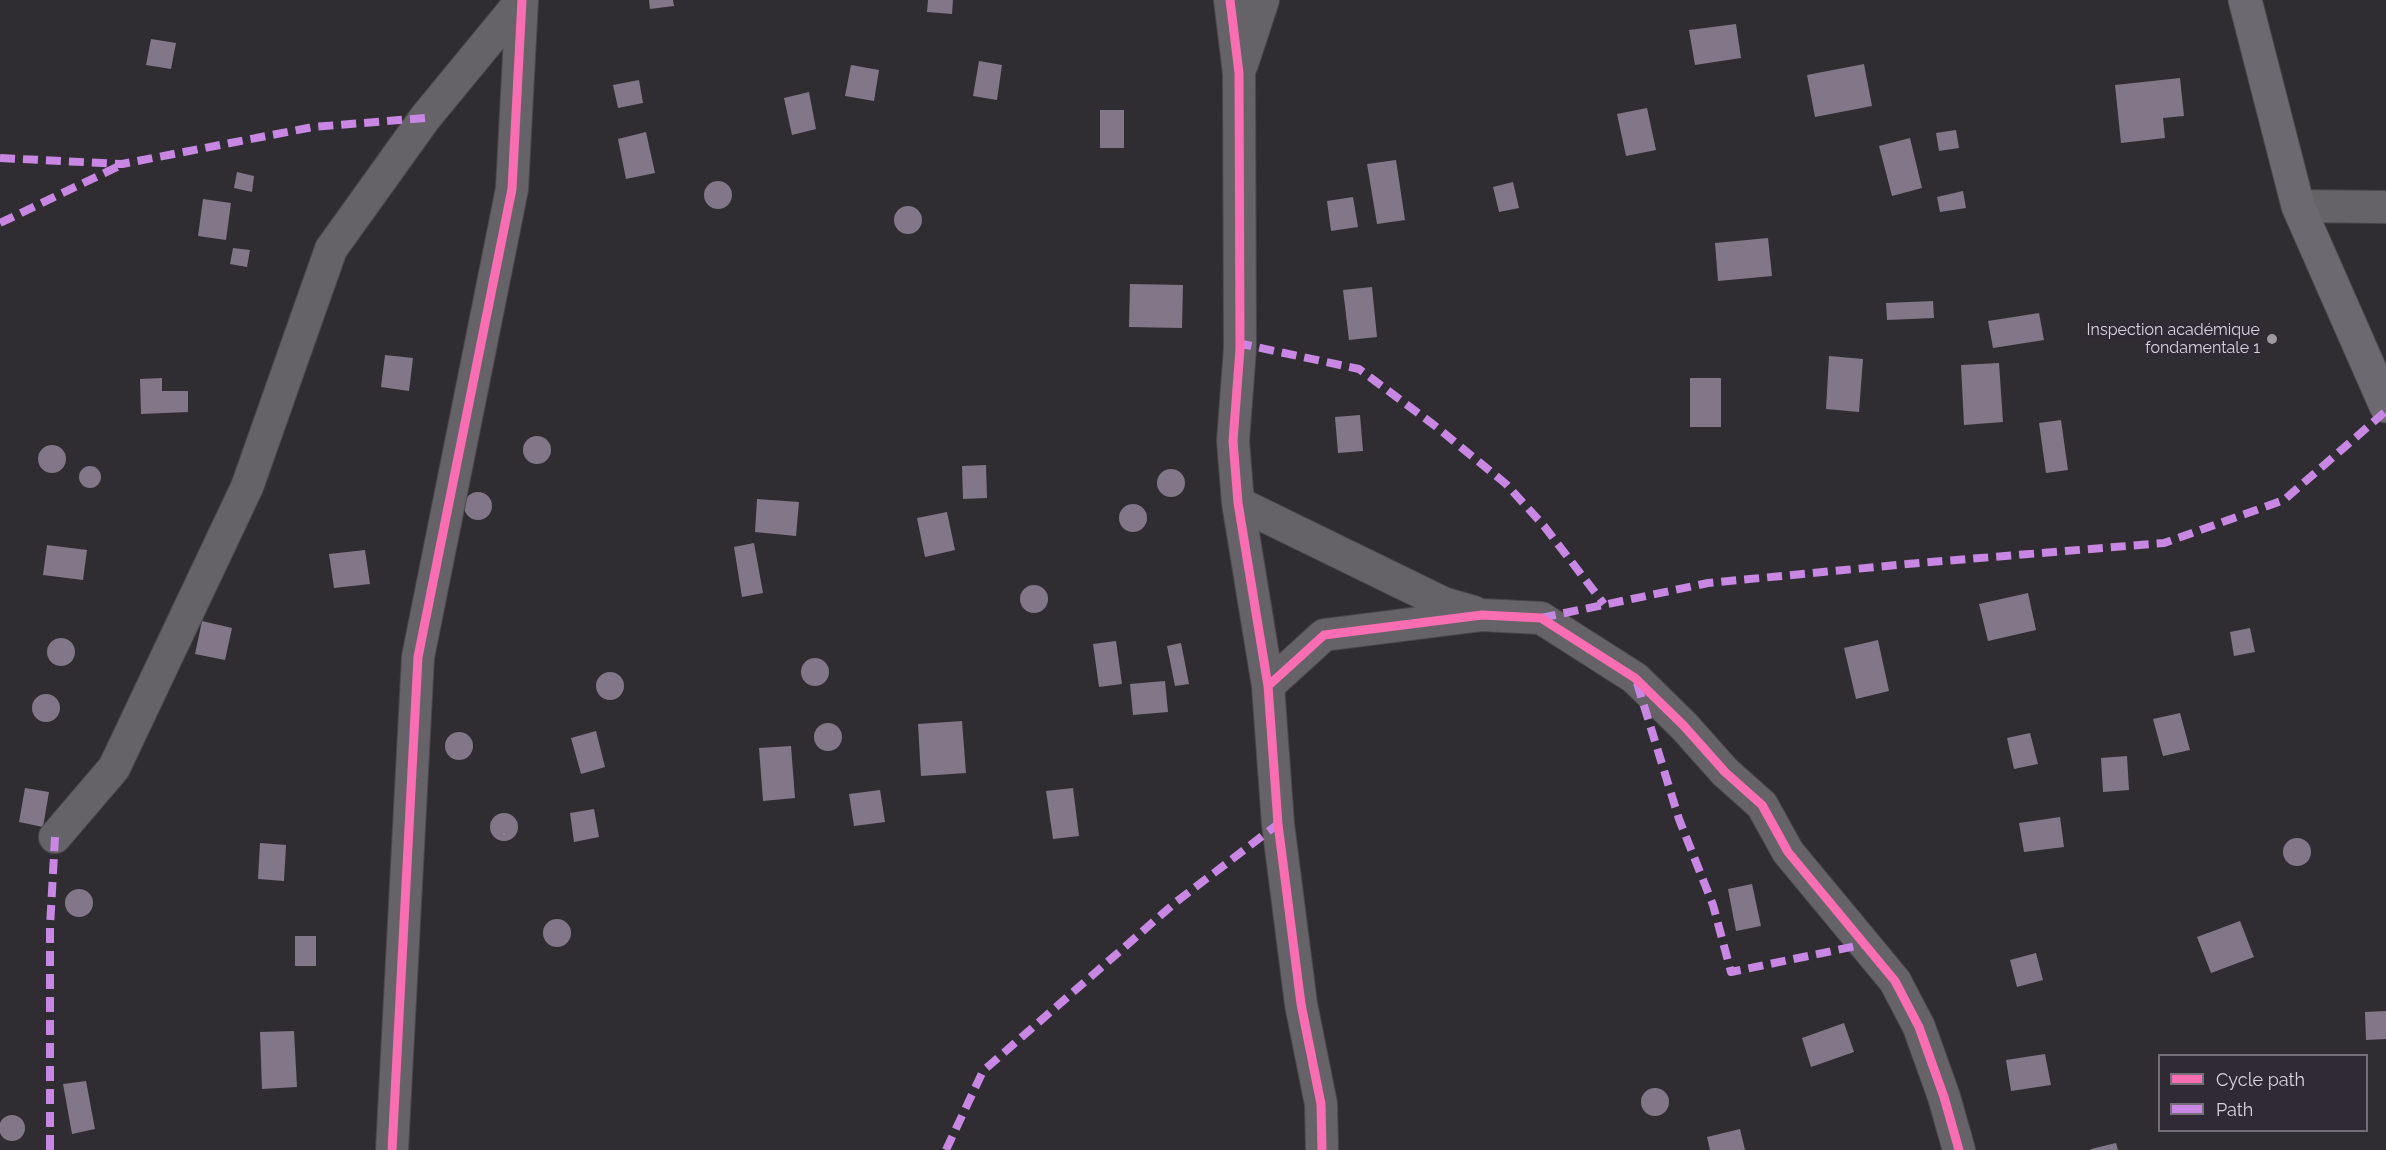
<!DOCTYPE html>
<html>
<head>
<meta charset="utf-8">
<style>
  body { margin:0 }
  #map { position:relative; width:2386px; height:1150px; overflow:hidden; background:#302d32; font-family:Raleway,sans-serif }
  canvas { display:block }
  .legend { position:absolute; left:2158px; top:1054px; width:210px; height:78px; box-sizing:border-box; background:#302a35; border:2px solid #736e77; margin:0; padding:8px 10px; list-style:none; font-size:18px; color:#d8d4db }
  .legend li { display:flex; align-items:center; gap:12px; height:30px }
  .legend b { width:30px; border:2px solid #736e77 }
</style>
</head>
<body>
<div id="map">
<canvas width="2386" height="1150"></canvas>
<ul class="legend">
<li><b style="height:8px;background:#f96db3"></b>Cycle path</li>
<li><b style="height:8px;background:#c787e3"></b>Path</li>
</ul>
</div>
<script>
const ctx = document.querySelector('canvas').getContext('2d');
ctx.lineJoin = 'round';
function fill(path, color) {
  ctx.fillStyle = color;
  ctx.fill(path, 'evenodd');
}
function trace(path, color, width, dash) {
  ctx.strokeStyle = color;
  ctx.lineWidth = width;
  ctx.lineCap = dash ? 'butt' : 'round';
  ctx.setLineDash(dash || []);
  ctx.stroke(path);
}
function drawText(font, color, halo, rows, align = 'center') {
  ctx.font = font + ' Raleway,sans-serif';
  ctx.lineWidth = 6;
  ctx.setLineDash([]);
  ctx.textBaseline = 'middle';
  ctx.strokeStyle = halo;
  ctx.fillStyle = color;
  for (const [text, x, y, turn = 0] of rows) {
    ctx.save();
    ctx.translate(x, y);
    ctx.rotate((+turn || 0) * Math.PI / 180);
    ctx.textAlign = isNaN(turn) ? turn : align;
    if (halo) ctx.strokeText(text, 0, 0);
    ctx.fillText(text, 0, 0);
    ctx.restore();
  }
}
fill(new Path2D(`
  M649,0H673L674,6L650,9Z
  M928,0H953L952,14L927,12Z
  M1736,24L1741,58L1695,65L1689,30Z
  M151,39L176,43L171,69L146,65Z
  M979,61L1002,65L997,100L973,96Z
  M1864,64L1872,106L1815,117L1807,75Z
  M851,65L879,70L874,101L845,96Z
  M2180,78L2184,116L2163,118L2165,138L2121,143L2115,85Z
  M639,80L643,103L618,108L613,85Z
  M809,92L816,129L792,135L784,98Z
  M1647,108L1656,150L1626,156L1617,114Z
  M1100,110H1124V148H1100Z
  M1956,130L1959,148L1939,151L1936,133Z
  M646,132L655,173L626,179L618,139Z
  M1910,138L1922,188L1892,196L1879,146Z
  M1396,160L1405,220L1377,224L1367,164Z
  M237,172L254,176L252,192L234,188Z
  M704 195a14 14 0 1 1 28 0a14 14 0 1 1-28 0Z
  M1513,182L1519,208L1499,212L1493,187Z
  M1963,191L1966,208L1940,212L1937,197Z
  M1353,197L1358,227L1331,231L1327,201Z
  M203,199L231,203L226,240L198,236Z
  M894 220a14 14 0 1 1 28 0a14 14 0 1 1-28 0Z
  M1768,238L1772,276L1718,281L1715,243Z
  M233,248L250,250L247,267L230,264Z
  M1130,284L1183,285L1182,328L1129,327Z
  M1372,287L1377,337L1349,340L1343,290Z
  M1933,301L1934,318L1887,320L1886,303Z
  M2039,313L2044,340L1993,348L1988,321Z
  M385,355L413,358L409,391L381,387Z
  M1829,356L1863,359L1859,412L1826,409Z
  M1999,363L2003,422L1964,425L1961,365Z
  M162,378V391H188V412L141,414L140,379Z
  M1690,378H1721V427H1690Z
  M1360,415L1363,451L1338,453L1335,417Z
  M2061,420L2068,470L2046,473L2039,423Z
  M523 450a14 14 0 1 1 28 0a14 14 0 1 1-28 0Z
  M38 459a14 14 0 1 1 28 0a14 14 0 1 1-28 0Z
  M986,465L987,498L963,499L962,466Z
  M79 477a11 11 0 1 1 22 0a11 11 0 1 1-22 0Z
  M1157 483a14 14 0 1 1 28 0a14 14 0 1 1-28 0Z
  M464 506a14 14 0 1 1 28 0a14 14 0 1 1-28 0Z
  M757,499L799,502L796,536L755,532Z
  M1119 518a14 14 0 1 1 28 0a14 14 0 1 1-28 0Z
  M947,512L955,550L925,557L917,518Z
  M754,543L763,593L742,597L734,547Z
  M47,545L87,550L83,580L43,575Z
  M365,550L370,584L334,588L329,554Z
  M1020 599a14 14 0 1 1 28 0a14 14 0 1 1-28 0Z
  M2028,593L2036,630L1988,641L1979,604Z
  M202,621L232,628L225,660L195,654Z
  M2250,628L2255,652L2234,656L2230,632Z
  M47 652a14 14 0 1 1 28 0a14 14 0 1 1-28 0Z
  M1878,640L1889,691L1856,699L1844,648Z
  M1116,641L1122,684L1099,687L1093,644Z
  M1181,643L1189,684L1175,686L1167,646Z
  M801 672a14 14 0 1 1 28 0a14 14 0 1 1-28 0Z
  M596 686a14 14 0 1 1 28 0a14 14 0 1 1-28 0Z
  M1165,681L1168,712L1133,715L1130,684Z
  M32 708a14 14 0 1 1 28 0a14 14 0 1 1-28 0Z
  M2180,713L2190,750L2163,756L2153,719Z
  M962,721L966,773L921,776L918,724Z
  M814 737a14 14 0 1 1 28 0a14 14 0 1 1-28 0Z
  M596,731L605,767L581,774L571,738Z
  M445 746a14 14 0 1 1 28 0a14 14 0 1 1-28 0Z
  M2030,733L2038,764L2014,769L2007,738Z
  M791,746L795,798L763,801L759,748Z
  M2127,756L2129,790L2103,792L2101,758Z
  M25,788L49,792L43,827L19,822Z
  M1073,788L1079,836L1053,839L1046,791Z
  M880,790L885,822L854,826L849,794Z
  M594,809L599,837L574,842L570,813Z
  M490 827a14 14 0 1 1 28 0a14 14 0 1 1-28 0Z
  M2060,817L2064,847L2024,852L2019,823Z
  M2283 852a14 14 0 1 1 28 0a14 14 0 1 1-28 0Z
  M260,843L286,845L284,881L258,879Z
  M1752,884L1761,926L1736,931L1728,889Z
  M65 903a14 14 0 1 1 28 0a14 14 0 1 1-28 0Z
  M543 933a14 14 0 1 1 28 0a14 14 0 1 1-28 0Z
  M2240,921L2254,957L2211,973L2197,937Z
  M295,936H316V966H295Z
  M2036,953L2043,980L2017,987L2010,960Z
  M2386,1011V1039L2366,1040L2365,1012Z
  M1844,1023L1854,1052L1811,1067L1802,1038Z
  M294,1031L297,1087L262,1089L260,1032Z
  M2045,1054L2051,1085L2011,1091L2006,1060Z
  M86,1081L95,1129L72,1134L63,1084Z
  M1641 1102a14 14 0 1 1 28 0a14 14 0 1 1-28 0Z
  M-1 1128a13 13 0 1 1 26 0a13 13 0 1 1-26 0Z
  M1740,1129L1745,1150H1710L1707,1137Z
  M2116,1143L2118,1150H2091V1149Z`), '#817788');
const minor = new Path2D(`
  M1230,0L1239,73L1240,349L1233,441L1238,503L1268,686L1278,824L1301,1004L1321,1104L1322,1150
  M1242,64L1263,0
  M2298,206L2386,207
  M1238,503L1443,603L1474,612
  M1268,686L1324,635L1482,615L1541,618L1635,678L1684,726L1725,772L1762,805L1788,852L1895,981L1919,1027L1944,1097L1959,1150
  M55,837L114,768L247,487L331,249L425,118L522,0
  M392,1150L418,657L512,189L522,0`);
const primary = new Path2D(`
  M2245,0L2298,206L2386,406`);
trace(minor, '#4b484d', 34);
trace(primary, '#4b484d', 35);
trace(minor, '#666368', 32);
trace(primary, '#6d6971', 33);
trace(new Path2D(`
  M0,158L122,164L313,127L425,118
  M0,223L119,166
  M1240,349L1242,344L1359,369L1434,425L1506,484L1544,526L1604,604
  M1541,618L1708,583L1907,564L2164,543L2284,500L2386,411
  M1637,683L1679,819L1713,905L1731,972L1866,944
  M50,1150V927L55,837
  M946,1150L983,1071L1176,902L1278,824`), '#c787e3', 8, [15, 8]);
trace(new Path2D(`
  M1230,0L1239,73L1240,349L1233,441L1238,503L1268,686L1278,824L1301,1004L1321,1104L1322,1150
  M1268,686L1324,635L1482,615L1541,618L1635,678L1684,726L1725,772L1762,805L1788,852L1895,981L1919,1027L1944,1097L1959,1150
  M392,1150L418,657L512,189L522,0`), '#f96db3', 9);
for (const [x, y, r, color] of [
  [2272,339,6,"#9d9aa0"]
]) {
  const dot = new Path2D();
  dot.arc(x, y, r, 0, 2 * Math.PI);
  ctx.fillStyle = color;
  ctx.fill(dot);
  trace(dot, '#302a35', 2);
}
drawText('16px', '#d8d4db', '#302a35', [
  ["Inspection académique",2260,330],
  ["fondamentale 1",2260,348]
], 'right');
</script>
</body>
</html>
